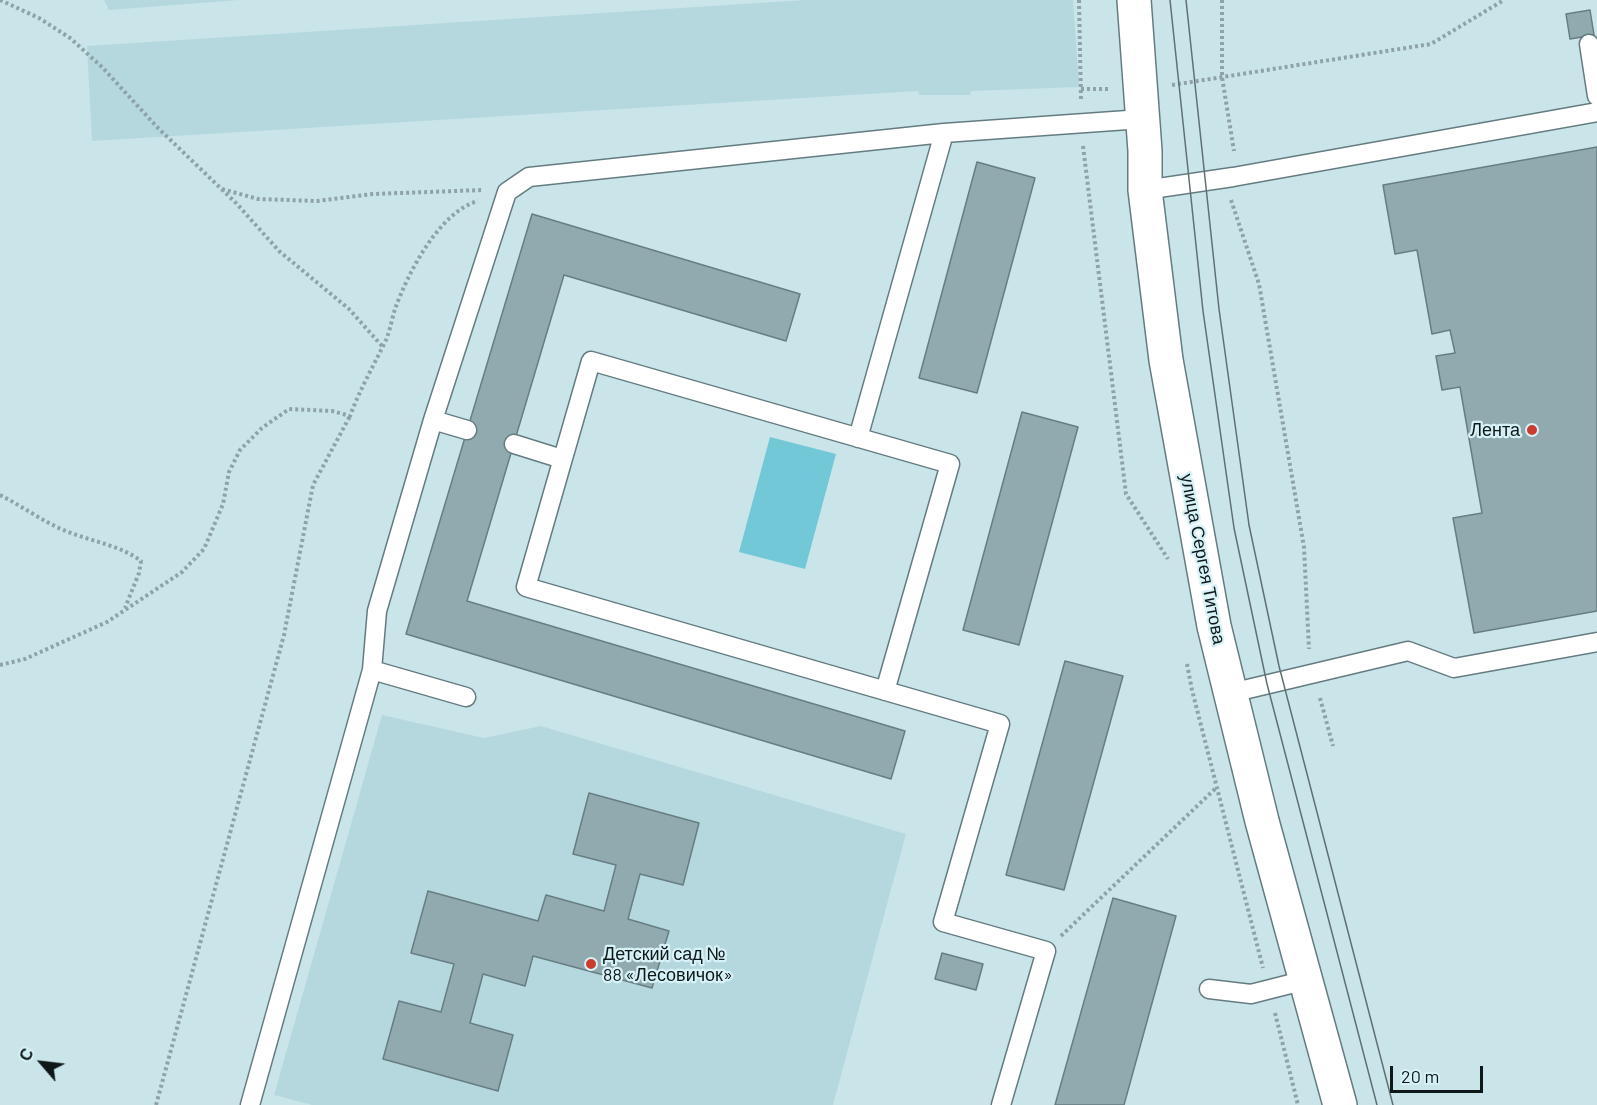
<!DOCTYPE html>
<html>
<head>
<meta charset="utf-8">
<style>
  body { margin:0 }
  #map { position:relative; width:1597px; height:1105px; overflow:hidden; background:#cae5ea; font-family:Barlow,sans-serif }
  canvas { display:block }
  .north { position:absolute; left:12px; top:1033px; width:60px; height:60px; -webkit-text-stroke:4px #d7f2f7; paint-order:stroke; rotate:298deg; font-size:16px; font-weight:700; line-height:24px; text-align:center; color:#0e1819 }
  .north::after { content:''; display:block; margin:auto; width:21px; height:27px; background:#0e1819; clip-path:polygon(50% 0,100% 100%,50% 72%,0 100%) }
  .scale { position:absolute; left:1390px; top:1066px; width:93px; height:27px; box-sizing:border-box; border:3px solid #0e1819; border-top:0; padding-left:8px; font-size:18px; line-height:21px; white-space:nowrap; color:#0e1819; -webkit-text-stroke:4px #d7f2f7; paint-order:stroke }
</style>
</head>
<body>
<div id="map">
<canvas width="1597" height="1105"></canvas>
<div class="north">С</div>
<div class="scale">20 m</div>
</div>
<script>
const ctx = document.querySelector('canvas').getContext('2d');
ctx.lineJoin = 'round';
function fill(path, color) {
  ctx.fillStyle = color;
  ctx.fill(path, 'evenodd');
}
function trace(path, color, width, dash) {
  ctx.strokeStyle = color;
  ctx.lineWidth = width;
  ctx.lineCap = dash ? 'butt' : 'round';
  ctx.setLineDash(dash || []);
  ctx.stroke(path);
}
function drawText(font, color, halo, rows, align = 'center') {
  ctx.font = font + ' Barlow,sans-serif';
  ctx.lineWidth = 4.5;
  ctx.setLineDash([]);
  ctx.textBaseline = 'middle';
  ctx.strokeStyle = halo;
  ctx.fillStyle = color;
  for (const [text, x, y, turn = 0] of rows) {
    ctx.save();
    ctx.translate(x, y);
    ctx.rotate((+turn || 0) * Math.PI / 180);
    ctx.textAlign = isNaN(turn) ? turn : align;
    if (halo) ctx.strokeText(text, 0, 0);
    ctx.fillText(text, 0, 0);
    ctx.restore();
  }
}
fill(new Path2D(`
  M104,0H240L109,10Z
  M805,0H1073L1079,87L971,91L970,95H919L918,91L92,141L87,46Z
  M382,715L484,738L541,726L906,834L833,1105H312L274,1095Z`), '#b5d8df');
fill(new Path2D(`
  M770,437L836,454L805,569L739,552Z`), '#72c8d7');
const building = new Path2D(`
  M1590,10L1594,35L1570,39L1566,14Z
  M1597,147V611L1474,633L1453,518L1482,513L1460,387L1442,390L1436,356L1455,353L1450,330L1432,334L1417,250L1395,254L1383,185Z
  M977,162L1035,178L977,393L919,378Z
  M532,214L800,294L786,341L564,275L467,601L905,731L891,779L406,634Z
  M1022,412L1078,427L1019,645L963,630Z
  M1065,661L1123,676L1064,890L1006,875Z
  M589,793L699,823L683,885L640,874L628,919L669,931L652,988L533,956L525,986L483,974L470,1023L513,1035L498,1091L383,1059L399,1001L441,1012L454,964L411,953L428,891L538,921L546,895L604,911L616,865L573,854Z
  M1113,898L1176,916L1124,1105H1055Z
  M942,953L983,964L976,990L935,979Z`);
fill(building, '#91aaaf');
trace(building, '#667e82', 1.5);
const service = new Path2D(`
  M1589,44L1597,96
  M1145,190L1233,177L1597,112
  M433,420L467,430
  M858,438L944,133
  M514,444L562,459
  M372,670L466,697
  M885,691L950,464L591,361L526,587L1000,724L943,922L1046,951L1001,1105
  M1231,693L1408,651L1454,668L1597,642
  M1209,989L1251,994L1306,980
  M250,1105L372,670L377,611L433,420L507,192L529,177L944,133L1142,119`);
const secondary = new Path2D(`
  M1134,0L1145,151V190L1166,360L1214,626L1262,821L1340,1105`);
trace(service, '#647c80', 21);
trace(secondary, '#647c80', 36);
trace(new Path2D(`
  M0,0L39,18L70,38L102,67L157,127L237,204L279,251L349,309L382,346
  M1079,0L1081,100
  M1222,0V77L1234,151
  M1172,85L1431,44L1504,0
  M1081,89H1108
  M1083,146L1126,494L1168,559
  M222,189L258,199L317,201L373,194L483,190
  M1231,200L1259,284L1304,547L1309,649
  M0,495C24,507 46,524 71,533C95,542 121,546 141,561L139,573L125,608
  M1187,664L1192,690L1263,968
  M0,665L25,659L107,622L182,572L204,549L223,504L229,472L240,450L262,428L289,409L332,411L350,416C360,389 374,365 386,340C390,330 392,319 395,309C408,273 439,212 478,201
  M1320,698L1333,746
  M1061,936L1217,787
  M1275,1013L1298,1105
  M156,1105L284,635L313,485L350,416`), '#8ea3a7', 4, [3, 3]);
trace(service, '#fff', 18);
trace(secondary, '#fff', 33);
trace(new Path2D(`
  M1170,0L1203,311L1234,528L1267,684L1377,1105
  M1186,0L1219,309L1249,525L1279,666L1393,1105`), '#5f7073', 1.5);
for (const [x, y, r, color] of [
  [1532,430,6,"#ca3d2e"],
  [591,964,6,"#ca3d2e"]
]) {
  const dot = new Path2D();
  dot.arc(x, y, r, 0, 2 * Math.PI);
  ctx.fillStyle = color;
  ctx.fill(dot);
  trace(dot, '#d7f2f7', 2);
}
drawText('18px', '#0e1819', '#d7f2f7', [
  ["Лента",1520,430],
  ["Детский сад №",603,954,"left"],
  ["88 «Лесовичок»",603,975,"left"]
], 'right');
drawText('18px', '#0e1819', '#d7f2f7', [
  ["улица Сергея Титова",1203,559,79]
]);
</script>
</body>
</html>
